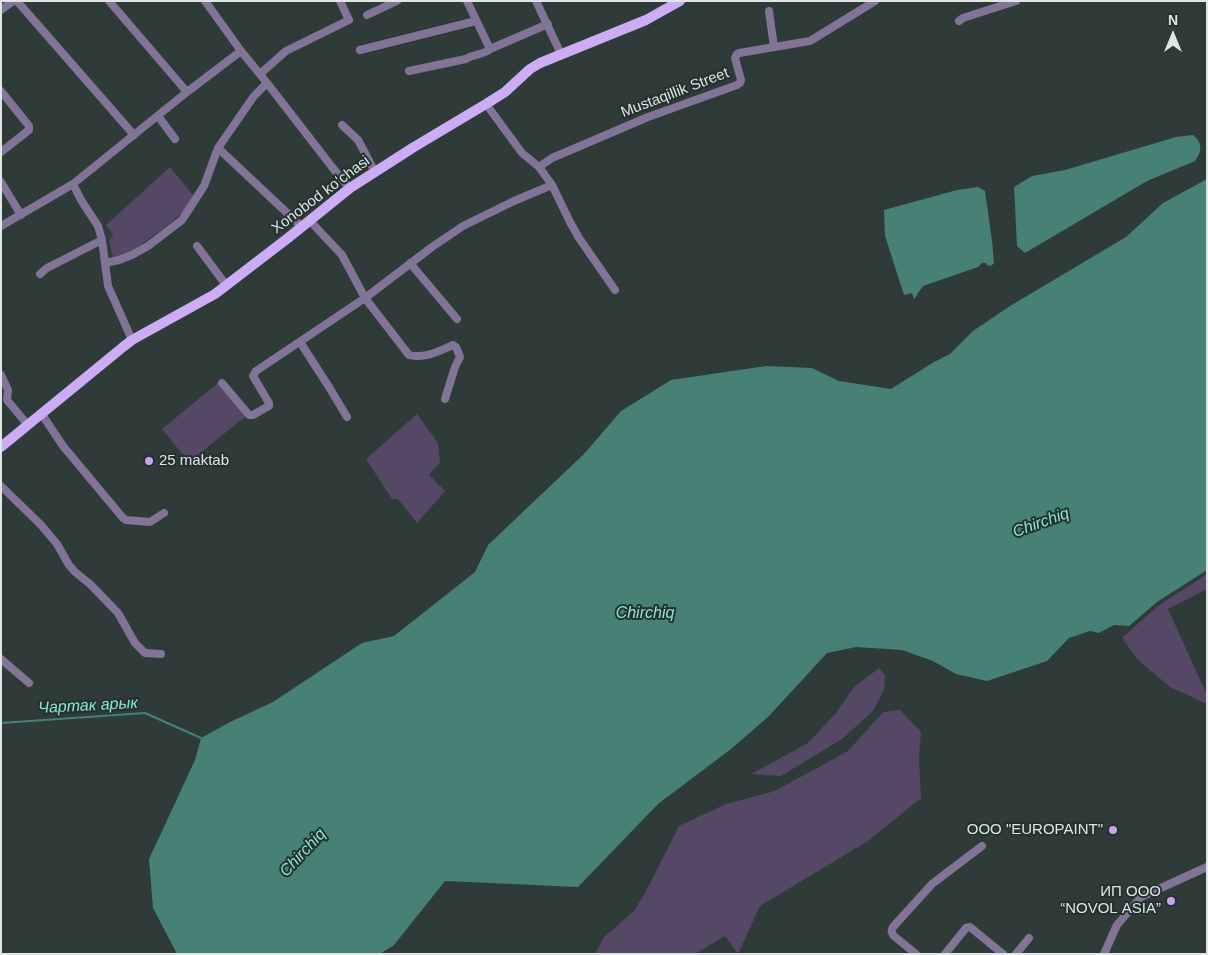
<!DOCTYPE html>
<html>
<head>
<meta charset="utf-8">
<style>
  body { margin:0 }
  #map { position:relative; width:1208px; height:955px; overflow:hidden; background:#2e3b38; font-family:Arial,sans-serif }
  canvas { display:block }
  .frame { position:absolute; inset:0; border:2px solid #dfe6e5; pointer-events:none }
  .north { position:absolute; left:1148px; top:10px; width:50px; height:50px; -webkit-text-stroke:4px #24312e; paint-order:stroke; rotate:0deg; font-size:14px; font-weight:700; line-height:20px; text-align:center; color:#dfe6e5 }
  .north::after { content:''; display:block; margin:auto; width:18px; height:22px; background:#dfe6e5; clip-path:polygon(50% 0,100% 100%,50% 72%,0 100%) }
</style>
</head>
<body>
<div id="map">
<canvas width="1208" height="955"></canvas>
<div class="frame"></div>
<div class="north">N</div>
</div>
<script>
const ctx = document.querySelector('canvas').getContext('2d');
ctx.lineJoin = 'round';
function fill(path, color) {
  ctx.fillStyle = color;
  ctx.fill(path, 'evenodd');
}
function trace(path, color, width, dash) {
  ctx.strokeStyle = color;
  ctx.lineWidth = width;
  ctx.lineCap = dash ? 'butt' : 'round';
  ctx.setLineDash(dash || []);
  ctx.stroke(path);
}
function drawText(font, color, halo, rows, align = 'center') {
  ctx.font = font + ' Arial,sans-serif';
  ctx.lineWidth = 4;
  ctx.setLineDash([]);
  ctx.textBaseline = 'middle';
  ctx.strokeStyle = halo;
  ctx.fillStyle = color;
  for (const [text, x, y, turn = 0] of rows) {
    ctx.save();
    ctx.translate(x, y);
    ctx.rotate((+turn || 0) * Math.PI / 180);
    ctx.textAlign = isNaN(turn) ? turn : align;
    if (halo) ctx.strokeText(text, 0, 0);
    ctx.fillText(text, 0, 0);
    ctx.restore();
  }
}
fill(new Path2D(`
  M170,167L193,195L185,211L165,227L127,255L113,258L109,241L113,234L106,225Z
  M219,382L246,416L189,462L162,429Z
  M417,414L438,443L440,463L429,475L445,491L417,523L398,499H392L366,459Z
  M1207,574V589L1168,609L1207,695V704L1170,687L1138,660L1122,638L1158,606Z
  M879,668L885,675L884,690L873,711L842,739L781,776L751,774L808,743L836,713L853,688Z
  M900,710L921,732L919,756L921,798L868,841L760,906L738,954L725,936L695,954H595L604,937L634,911L646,891L679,826L726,804L775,791L848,751L883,712Z`), '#554865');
fill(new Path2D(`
  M1193,135C1203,143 1202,151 1195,161L1147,181L1025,253L1017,246L1014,187L1032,176L1065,170L1176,137Z
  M1207,179V570L1157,602L1129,626L1114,625L1099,633L1090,631L1069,638L1047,661L987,681L956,674L933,661L902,650L856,647L827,653L769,716L731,749L658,804L578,887L445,881L394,945L380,954H177L153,908L149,859L195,760L201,738L230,722L273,702L362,643L394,636L475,572L488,545L584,454L621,411L671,380L766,366L812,368L839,381L891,389L934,362L950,354L973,331L1010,306L1126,237L1163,203Z
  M978,187L985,191L992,241L994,263L991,266L987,265L986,263H982L978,267L923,286L914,299L912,293L904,295L885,236L884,210L957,190Z`), '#478075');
trace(new Path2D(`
  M1,723L145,713L201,738`), '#478075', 2);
trace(new Path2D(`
  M17,1L134,135
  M109,1L187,92
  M205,1L241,51L267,83L339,176L350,188
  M467,1L490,49
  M536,1L561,54
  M1,10L13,1
  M769,11L774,47
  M367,15L397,1
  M959,21L963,18L1016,1
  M360,50L476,21
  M409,71L466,59C473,54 484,55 490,49L548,24
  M260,74L286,51L349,20L340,1
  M1,91L29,126V130L1,152
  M486,104L522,153L539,167L552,185L570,222L579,238L615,290
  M158,116L175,139
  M342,125L358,140L375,172
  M218,148L302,227
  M539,167L552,158L648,117L737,85L740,83L741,80L735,58L737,54L739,53L810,41L875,1
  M1,182L21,215
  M73,184L81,200L98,226L102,240L108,286L132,340
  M310,221L342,255L365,298L409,355C424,359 440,351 453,345L456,347L460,357L455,367L445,399
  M1,226L73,184L187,92L241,51
  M197,246L226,285
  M105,263L119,260L132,255L148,246L182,220L204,186L218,148L254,96L267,83
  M410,263L457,319
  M40,274L47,268L102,240
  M300,342L329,387L347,417
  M1,375L8,390L7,400L27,424
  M222,383L249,415H253L267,407L269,406V403L253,376L256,371L365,298L432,247L463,226L514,201L552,185
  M41,413L63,446L123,518L126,520L150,522L164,513
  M1,486L41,525L57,544L69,565L75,572L90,584L118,613L135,643L145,653L161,654
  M1,659L29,683
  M916,954L894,936C891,932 891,931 893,927L932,884L982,846
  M945,954L966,928L970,927L1003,954
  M1016,954L1029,938
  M1104,954L1117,925L1141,897L1207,867`), '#827496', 8);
trace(new Path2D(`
  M1,447L123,347L132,340L215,294L288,238L350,188L414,147L486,104L505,92L530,69L540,63L646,20L680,1`), '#ccadf5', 10);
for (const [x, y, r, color] of [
  [149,461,5,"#c6a6f0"],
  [1113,830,5,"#c6a6f0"],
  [1171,901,5,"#c6a6f0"]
]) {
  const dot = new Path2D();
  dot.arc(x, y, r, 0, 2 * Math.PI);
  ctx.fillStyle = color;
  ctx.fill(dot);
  trace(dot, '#24312e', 2);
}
drawText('15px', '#dfe6e5', '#24312e', [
  ["Mustaqillik Street",675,93,-21],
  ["Xonobod koʻchasi",321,195,-37]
]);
drawText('15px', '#dfe6e5', '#24312e', [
  ["25 maktab",159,461,"left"],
  ["OOO \"EUROPAINT\"",1103,830],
  ["ИП ООО",1161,892],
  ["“NOVOL ASIA”",1161,909]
], 'right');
drawText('italic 16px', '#8ae6d4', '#24312e', [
  ["Chirchiq",1041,523,-20],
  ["Chirchiq",645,614],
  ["Чартак арык",88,706,-3],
  ["Chirchiq",303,853,-47]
]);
</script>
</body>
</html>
